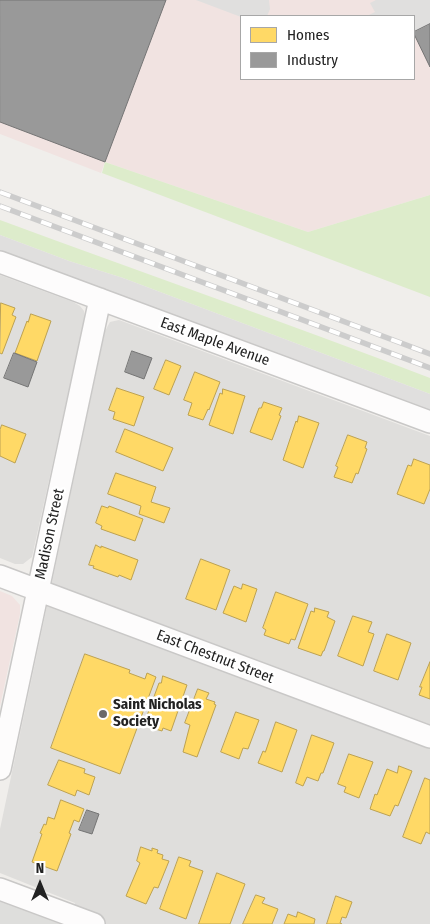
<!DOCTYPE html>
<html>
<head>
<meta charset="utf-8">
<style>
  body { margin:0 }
  #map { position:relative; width:430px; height:924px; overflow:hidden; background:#f0eeeb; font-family:"Fira Sans Condensed",sans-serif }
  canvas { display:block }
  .legend { position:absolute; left:240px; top:15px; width:175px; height:65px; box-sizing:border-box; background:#fff; border:1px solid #a7a7a7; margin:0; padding:6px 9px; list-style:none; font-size:15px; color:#222 }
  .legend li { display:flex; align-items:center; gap:10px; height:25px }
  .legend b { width:25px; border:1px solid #a7a7a7 }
  .north { position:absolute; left:15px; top:859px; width:50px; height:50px; -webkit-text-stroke:4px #fff; paint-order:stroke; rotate:0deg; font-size:14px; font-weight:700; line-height:20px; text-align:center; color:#222 }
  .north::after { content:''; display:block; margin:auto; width:18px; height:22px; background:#222; clip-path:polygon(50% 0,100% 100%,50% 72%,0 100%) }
</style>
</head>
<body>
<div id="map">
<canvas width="430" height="924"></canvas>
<ul class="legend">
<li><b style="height:14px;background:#ffd966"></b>Homes</li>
<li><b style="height:14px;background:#999"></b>Industry</li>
</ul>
<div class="north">N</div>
</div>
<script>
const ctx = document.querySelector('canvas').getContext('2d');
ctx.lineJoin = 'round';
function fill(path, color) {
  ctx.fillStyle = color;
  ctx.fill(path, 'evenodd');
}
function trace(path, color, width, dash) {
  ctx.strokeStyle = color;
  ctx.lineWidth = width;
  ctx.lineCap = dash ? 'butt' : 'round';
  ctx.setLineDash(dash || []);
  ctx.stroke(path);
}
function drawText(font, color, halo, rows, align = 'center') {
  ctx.font = font + ' "Fira Sans Condensed",sans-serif';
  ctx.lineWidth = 5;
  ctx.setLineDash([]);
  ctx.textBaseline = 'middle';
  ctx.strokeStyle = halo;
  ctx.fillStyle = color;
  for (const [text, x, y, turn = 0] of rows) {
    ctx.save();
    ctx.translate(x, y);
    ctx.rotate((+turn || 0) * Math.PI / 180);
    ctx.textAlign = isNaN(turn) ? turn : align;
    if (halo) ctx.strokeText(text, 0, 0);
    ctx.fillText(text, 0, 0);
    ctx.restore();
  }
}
fill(new Path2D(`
  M0,275L73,302L80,306L84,311L85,317L32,557L23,564H15L0,558Z
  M119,320L430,436V924H67L75,903L0,873V829L105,331L110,322Z`), '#dfdedc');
fill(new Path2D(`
  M0,0H430V195L308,232L105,162L101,173L0,134ZM241,16H414V79H241Z
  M0,591L12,596L20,605V614L0,706Z`), '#f1e3e1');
fill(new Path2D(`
  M0,901L60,924H0Z`), '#dededc');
fill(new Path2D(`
  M105,162L308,232L430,195V297L102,173Z
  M0,220C143,273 287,323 430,378V394L123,278L69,261L0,235Z`), '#ddeccb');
fill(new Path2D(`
  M196,0H269L270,9L267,16L241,17Z
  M376,0H430V24L414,32V16H367L375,12L370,3Z
  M0,235L69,261L123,278L430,394V410L0,250Z`), '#e0dfde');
const homes = new Path2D(`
  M1,303L15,308L12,315L16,317L2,354L0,353Z
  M31,314L51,321L37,361L15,353L27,321L28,322Z
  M166,360L181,366L169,395L154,389Z
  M195,372L220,382L209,410L208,409L203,420L188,415L192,403L184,400Z
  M117,388L144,397L134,426L113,419L115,412L109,410Z
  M223,389L245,396L233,434L209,425L220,393L222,394Z
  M264,402L282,408L279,415L281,416L272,440L250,432L259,408H261Z
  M299,416L319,423L303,468L283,460L296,421L297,422Z
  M2,425L26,434L15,463L0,456V430Z
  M125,429L173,448L163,471L116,452Z
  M348,435L367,442L365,448L367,449L358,474L356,473L352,483L334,477L338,467L336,466Z
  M414,459L430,465V489L424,504L397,494L408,465L411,466Z
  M116,473L156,487L151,502L170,508L164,523L139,514L141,506L108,494Z
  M102,506L108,508L109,506L143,519L135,541L101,529L102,526L96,523Z
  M96,545L101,548V546L138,560L131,580L119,575L118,577L93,568L94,566L89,565Z
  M201,559L230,570L216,610L186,599Z
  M243,584L257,589L246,622L223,613L234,586L241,589Z
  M276,592L308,604L295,640L291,639L289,644L264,635L266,630L263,628Z
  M315,608L329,612L327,617L335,621L324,651H323L321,656L298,648L311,611L314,612Z
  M353,616L372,622L368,632L374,634L363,666L338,656Z
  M387,634L411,643L398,680L374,671Z
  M85,654L130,670L129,673L145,679L147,673L156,677L120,774L51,748Z
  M430,662V699L419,695L422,687H420Z
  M163,676L187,685L171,731L163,728L162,731L152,728L153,724L145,721L159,683H161Z
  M198,689L209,693L206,699L215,702L214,704L216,705L197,757L183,752L190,725L185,723Z
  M236,712L259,720L248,749L243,748L239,759L221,752Z
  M276,722L297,730L282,772L258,763L263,751L265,752Z
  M312,735L334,743L323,773H321L318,781L307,777L303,786L296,783Z
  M349,754L373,762L359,798L344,792L346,787L338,784Z
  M59,760L85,769L84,773L95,777L89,795L77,790L75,796L48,785Z
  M399,766L412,771L398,806L395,805L390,816L370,809L375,794L377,795L387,769L397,773Z
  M425,778L430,780V834L426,832L421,844L403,837Z
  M61,800L84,809L79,822L74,820L69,833L71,834L57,871L32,862L42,834L40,833L44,824L46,825L48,817L54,819Z
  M141,847L152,851V848L158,850L157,853L163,855L162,859L169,861L158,888L154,887L146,904L126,896L140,863L137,861Z
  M179,857L191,861L189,866L203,871L186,919L160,909Z
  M217,873L245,884L230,924H199Z
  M256,895L265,898L262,903L278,909L272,924H243Z
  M336,896L352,902L346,918L342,917L340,923L342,924H327Z
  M298,912L315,919L314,924H284L288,914L296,917Z`);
fill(homes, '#ffd966');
trace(homes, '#bda252', 1);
const industry = new Path2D(`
  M0,0H166L105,162L0,122Z
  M430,24V67L414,34V32Z
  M132,351L152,358L144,379L125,372Z
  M14,353L37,362L28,387L4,378Z
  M87,810L99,814L92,834L79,830Z`);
fill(industry, '#999');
trace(industry, '#757575', 1);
const minor = new Path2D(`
  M0,262L430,422
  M0,576L430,737
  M0,769L100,299
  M0,889L94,924`);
trace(minor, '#c9c8c7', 24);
trace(minor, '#fdfcfc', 21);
const rail = new Path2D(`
  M0,192L430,354
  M0,206L430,368`);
trace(rail, '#ccc', 5.5);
trace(rail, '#fff', 4, [11]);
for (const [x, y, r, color] of [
  [103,714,5,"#6a6968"]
]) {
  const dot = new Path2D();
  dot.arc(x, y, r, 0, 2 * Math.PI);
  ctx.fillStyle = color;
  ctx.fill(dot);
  trace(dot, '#fff', 2);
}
drawText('15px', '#222', '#fff', [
  ["East Maple Avenue",215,342,20],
  ["Madison Street",50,534,-78],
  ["East Chestnut Street",215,657,21]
]);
drawText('bold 15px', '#222', '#fff', [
  ["Saint Nicholas",113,705],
  ["Society",113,722]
], 'left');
</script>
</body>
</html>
